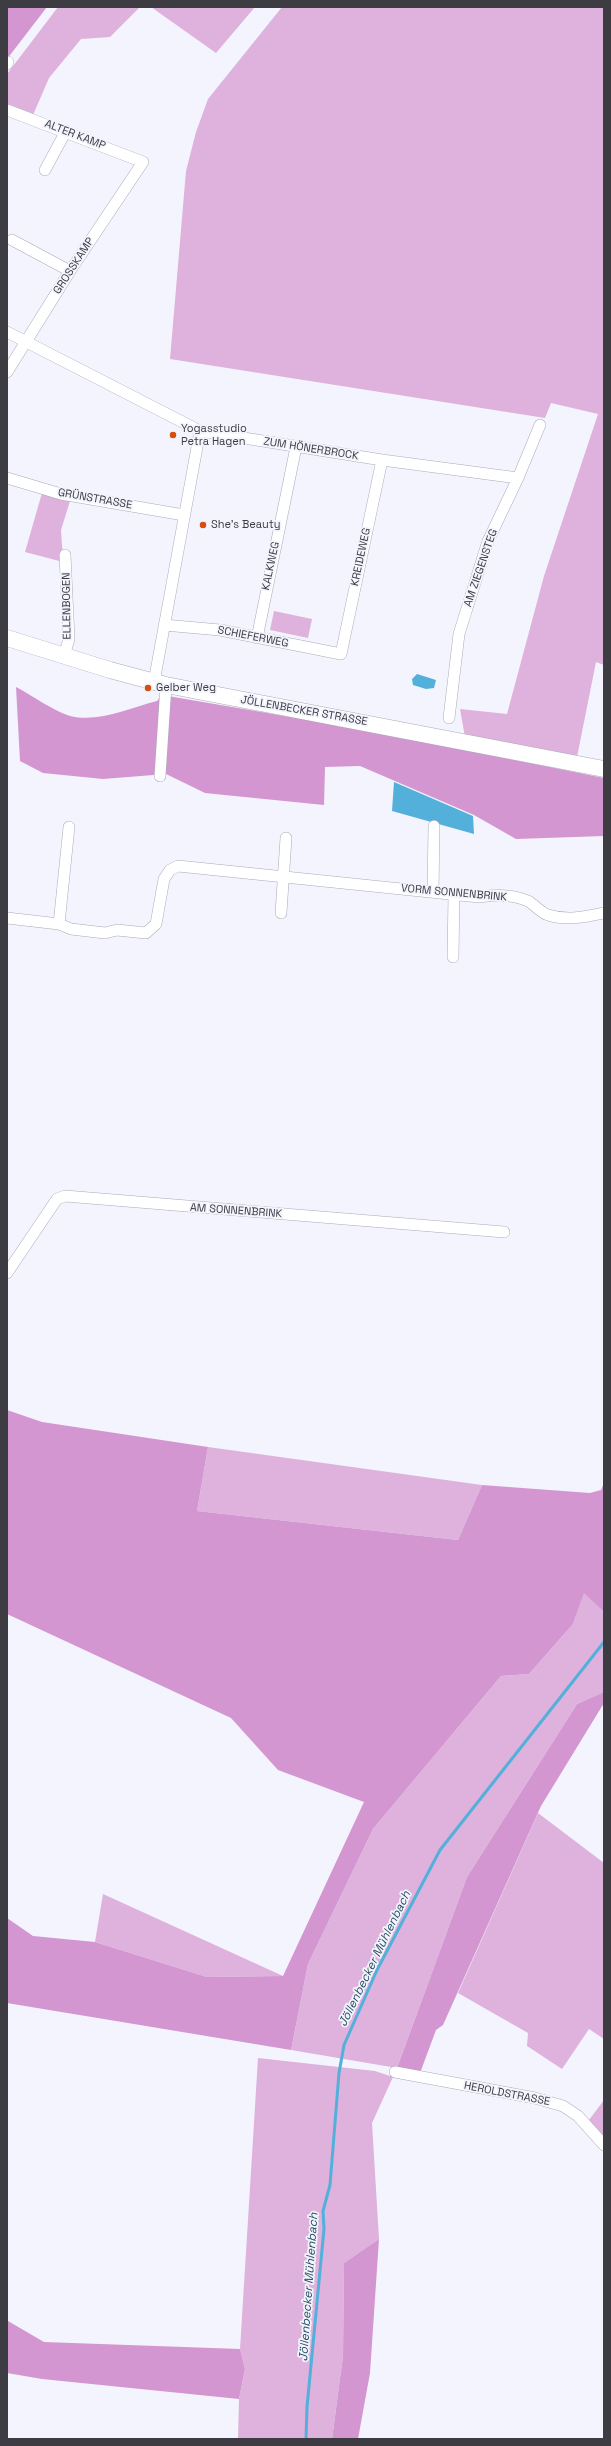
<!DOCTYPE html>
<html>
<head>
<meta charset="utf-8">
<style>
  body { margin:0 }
  #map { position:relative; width:611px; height:2446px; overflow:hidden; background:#f3f4fd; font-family:"Space Grotesk",sans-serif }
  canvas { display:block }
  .frame { position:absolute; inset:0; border:8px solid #3c3c42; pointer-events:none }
</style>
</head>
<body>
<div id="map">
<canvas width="611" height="2446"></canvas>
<div class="frame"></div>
</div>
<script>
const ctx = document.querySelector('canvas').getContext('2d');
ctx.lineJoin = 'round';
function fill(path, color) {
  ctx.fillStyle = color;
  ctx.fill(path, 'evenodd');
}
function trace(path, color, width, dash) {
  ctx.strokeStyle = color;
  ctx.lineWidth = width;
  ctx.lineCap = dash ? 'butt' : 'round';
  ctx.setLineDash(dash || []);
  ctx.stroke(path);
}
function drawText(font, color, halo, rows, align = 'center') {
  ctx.font = font + ' "Space Grotesk",sans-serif';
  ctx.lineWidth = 3.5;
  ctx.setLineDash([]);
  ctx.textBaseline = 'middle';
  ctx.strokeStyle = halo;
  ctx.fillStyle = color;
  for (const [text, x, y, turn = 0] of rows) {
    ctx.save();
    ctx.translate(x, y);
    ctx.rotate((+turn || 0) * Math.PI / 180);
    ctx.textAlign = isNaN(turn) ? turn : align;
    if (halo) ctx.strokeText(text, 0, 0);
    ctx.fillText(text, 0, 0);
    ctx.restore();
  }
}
fill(new Path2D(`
  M58,7H140L110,37L81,39L49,78L33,115L7,106V74Z
  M151,7H255L216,53Z
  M282,7H604V665L596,662L577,757L465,737L460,709L507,714L544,576L598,414L551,403L545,418L170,359L186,171L196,132L208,99Z
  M42,493L70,501L61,530L63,562L25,552Z
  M274,611L312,619L308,638L270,630Z
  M208,1447L482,1485L458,1540L197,1511Z
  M584,1592L604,1612V1692L577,1704L467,1877L397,2068L291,2050L308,1964L373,1829L501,1676L529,1674L573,1624Z
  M538,1813L604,1863V2039L589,2029L562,2069L527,2046L528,2033L458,1993Z
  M103,1894L283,1976L207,1977L95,1942Z
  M258,2058L375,2071L393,2077L372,2123L379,2239L344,2263L343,2356L332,2439H238L239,2399L245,2369L240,2349Z
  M604,2100V2137L589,2120Z`), '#deb2dc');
fill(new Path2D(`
  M7,7H47L7,59Z
  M16,687C33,696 52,710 70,716C98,723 130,708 157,701L162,695L372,731L604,778V836L516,839L474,815L360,766L325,767L324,805L205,793L166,774L103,779L43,773L20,761Z
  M7,1410L42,1422L208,1447L197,1511L458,1540L482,1485L590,1493L601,1490L604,1483V1612L584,1593L573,1624L529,1674L501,1676L373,1829L308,1964L291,2050L7,2003V1918L33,1936L95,1942L207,1977L283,1976L364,1802L278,1770L231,1718L7,1614Z
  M604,1692V1703L541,1806L443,2025L436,2030L420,2073L397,2068L467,1877L577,1704Z
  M379,2239L370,2373L358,2439H332L343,2356L344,2263Z
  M8,2321L44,2342L240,2349L245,2369L239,2399L42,2379L7,2373Z`), '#d396d1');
fill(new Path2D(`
  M417,674L436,680L434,688L426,689L413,685L412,679Z
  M394,782L473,816L474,834L392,811Z`), '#52b0db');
trace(new Path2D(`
  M306,2439L307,2407L324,2229L323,2211L330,2185L339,2073L344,2045L377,1970L440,1850L604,1642`), '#52b0db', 3);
const minor = new Path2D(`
  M7,64L8,62
  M7,110L143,162L70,271L7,372
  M45,170L66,131
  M12,240L70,271
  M7,332L200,431L382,460L518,478
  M7,478L61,494L184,515
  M164,625L220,630L341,654L382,460
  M257,638L296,447
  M64,656L69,639L65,555
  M154,682L200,431
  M449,718L459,634L488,541L518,478L540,425
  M160,776L166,685
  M433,892L434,826
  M281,913L286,838
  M7,918L59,924L71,929L105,933L117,930L146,933L156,924L164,879L170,870L178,866L479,897C496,895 511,894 528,901C535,905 540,912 548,915C567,921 585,917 604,913
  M59,924L69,827
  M453,957L454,894
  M7,1273L57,1199L65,1196L504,1232
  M395,2072L535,2098L563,2106L578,2116L604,2145`);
const secondary = new Path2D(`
  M7,638L110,670L166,685L604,769`);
trace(minor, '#a9abb9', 12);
trace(secondary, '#a9abb9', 17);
trace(minor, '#fff', 11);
trace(secondary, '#fff', 16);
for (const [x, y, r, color] of [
  [173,435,4,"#d44f0e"],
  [203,525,4,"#d44f0e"],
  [148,688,4,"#d44f0e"]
]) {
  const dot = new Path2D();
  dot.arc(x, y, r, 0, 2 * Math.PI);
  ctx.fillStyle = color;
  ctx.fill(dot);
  trace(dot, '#f3f4fd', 1.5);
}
drawText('11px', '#3c3c42', '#f3f4fd', [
  ["ALTER KAMP",75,135,21],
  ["GROSSKAMP",74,266,-57],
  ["ZUM HÖNERBROCK",311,449,9],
  ["GRÜNSTRASSE",95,499,10],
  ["KREIDEWEG",361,557,-78],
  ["KALKWEG",271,566,-78],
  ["AM ZIEGENSTEG",481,568,-71],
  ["ELLENBOGEN",67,606,-91],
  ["SCHIEFERWEG",253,637,11],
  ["JÖLLENBECKER STRASSE",304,711,10],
  ["VORM SONNENBRINK",454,893,5],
  ["AM SONNENBRINK",236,1211,4],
  ["HEROLDSTRASSE",507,2094,11]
]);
drawText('11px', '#3c3c42', '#f3f4fd', [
  ["Yogasstudio",181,429],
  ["Petra Hagen",181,442],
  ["She's Beauty",211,525],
  ["Gelber Weg",156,688]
], 'left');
drawText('italic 12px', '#264e61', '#f3f4fd', [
  ["Jöllenbecker Mühlenbach",375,1959,-64],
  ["Jöllenbecker Mühlenbach",309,2287,-86]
]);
</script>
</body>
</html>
